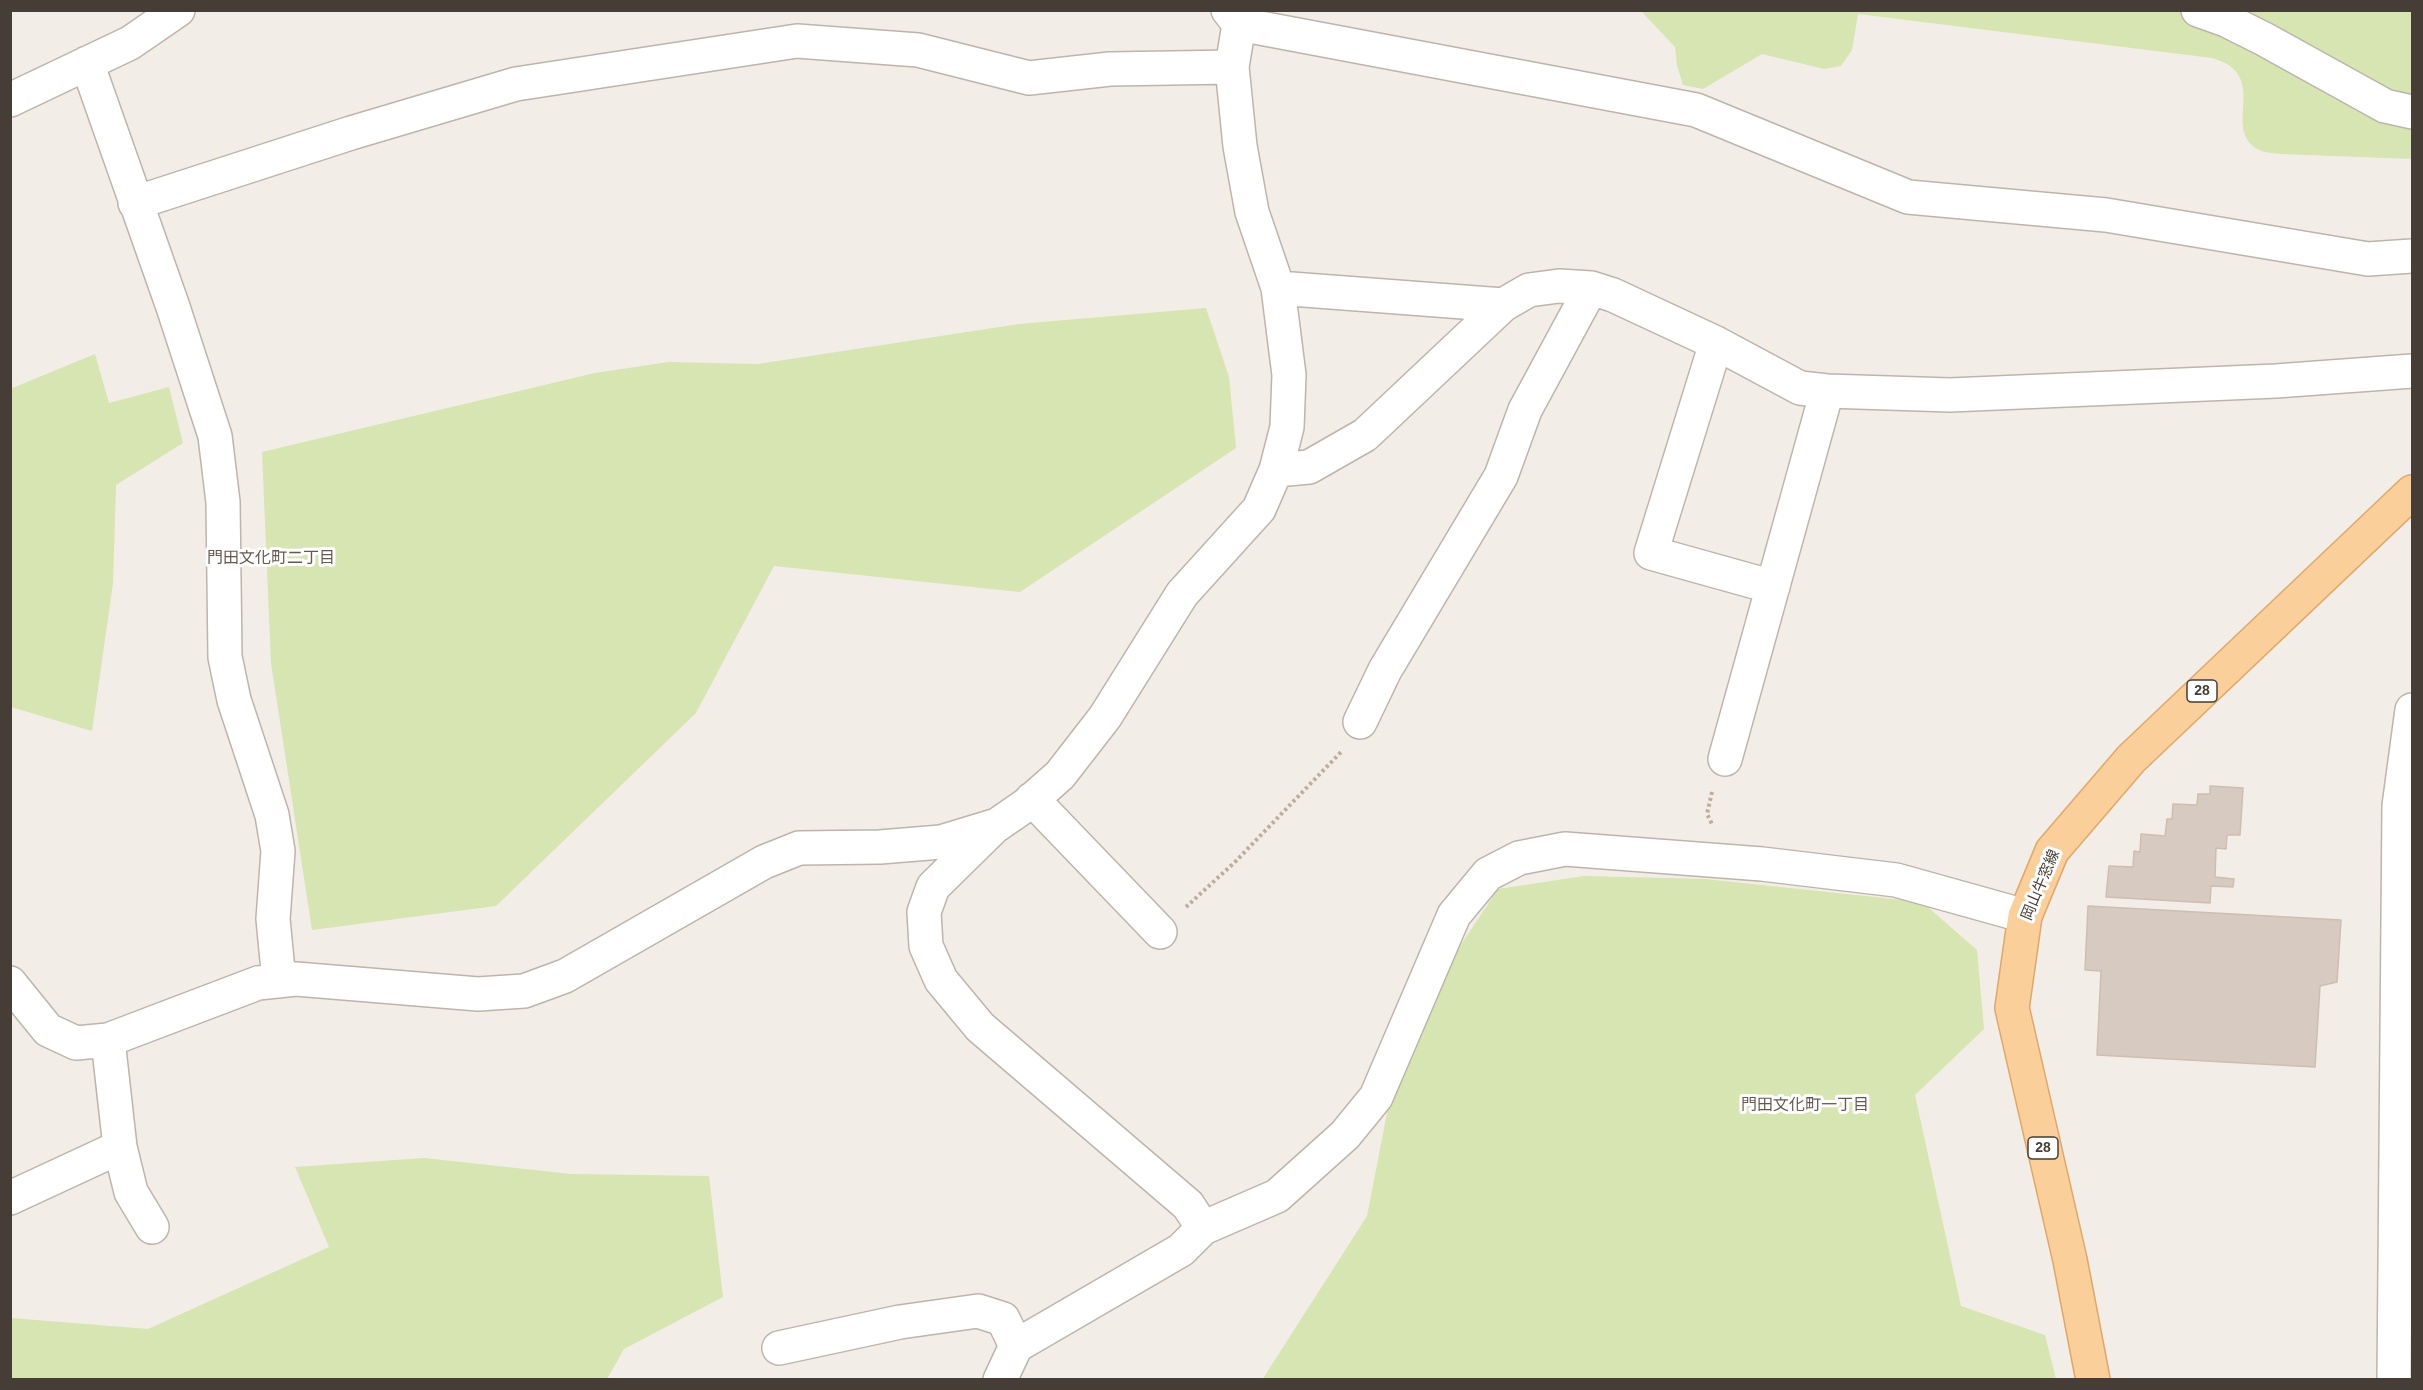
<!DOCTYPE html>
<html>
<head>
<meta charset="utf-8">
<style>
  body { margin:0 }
  #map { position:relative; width:2423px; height:1390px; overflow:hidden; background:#f3ede7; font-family:Helvetica,sans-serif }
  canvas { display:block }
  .frame { position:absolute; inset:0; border:12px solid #463d36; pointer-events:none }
</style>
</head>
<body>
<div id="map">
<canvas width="2423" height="1390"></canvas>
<div class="frame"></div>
</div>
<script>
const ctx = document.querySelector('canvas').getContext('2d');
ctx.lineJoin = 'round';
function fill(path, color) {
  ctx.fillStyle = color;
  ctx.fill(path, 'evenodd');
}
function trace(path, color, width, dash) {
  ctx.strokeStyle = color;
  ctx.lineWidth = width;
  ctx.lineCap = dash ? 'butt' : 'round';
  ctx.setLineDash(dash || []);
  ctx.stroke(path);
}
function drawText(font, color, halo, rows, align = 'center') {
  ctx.font = font + ' Helvetica,"Noto Sans JP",sans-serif';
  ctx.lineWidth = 6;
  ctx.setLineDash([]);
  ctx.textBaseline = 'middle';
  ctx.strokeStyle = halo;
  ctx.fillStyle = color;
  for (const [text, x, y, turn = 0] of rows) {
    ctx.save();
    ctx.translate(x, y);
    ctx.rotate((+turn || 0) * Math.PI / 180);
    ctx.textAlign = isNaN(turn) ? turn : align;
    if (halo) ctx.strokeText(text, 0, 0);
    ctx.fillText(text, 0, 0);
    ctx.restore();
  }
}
fill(new Path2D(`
  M1620,11H2412V159L2281,154C2275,153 2267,153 2262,151C2217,133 2274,75 2212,58L1858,14L1852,50L1841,66L1824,69L1762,54L1703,89L1683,85L1677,65L1675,47L1642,12Z
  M1206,308L1229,377L1236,448L1020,592L774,566L696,713L496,906L312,930L271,663L262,452L595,373L669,362L758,364L1019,324Z
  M95,354L109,403L169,387L183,443L116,485L113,583L92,731L11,707L10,389Z
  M1584,876L1705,879L1922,902L1977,950L1984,1029L1915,1095L1961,1306L2045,1335L2056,1379L1262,1380L1367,1216L1387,1113L1454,955L1498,889Z
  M424,1158L571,1174L709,1176L723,1297L624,1349L607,1379H11V1318L148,1329L329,1247L295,1167Z`), '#d6e5b2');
const building = new Path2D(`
  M2210,786L2243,788L2240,835H2227L2226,849L2216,848L2215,877L2234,879L2233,887L2211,886L2210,903L2106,897L2109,866L2133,867L2134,851L2140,852L2141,834L2165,836L2167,819H2172L2173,804L2197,805L2198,794H2210Z
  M2088,906L2341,920L2337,982L2320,986L2315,1067L2097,1055L2101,971L2085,970Z`);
fill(building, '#d7cac0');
trace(building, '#cebeb1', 1.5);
const minor = new Path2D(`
  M1228,10L1239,24L1696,110L1908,197L2106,215L2368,259L2412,256
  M2198,10L2226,20L2264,39L2385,106L2412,112
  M87,63L173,307L215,436L223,502L225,657L234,700L272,815L278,851L273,919L279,981
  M10,100L130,43L178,10
  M135,203L351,133L516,84L797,41L918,50L1029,78L1110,69L1232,67
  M1278,288L1503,305
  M1716,343L1651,553L1773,587
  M1276,470L1309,467L1365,435L1503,305L1529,290L1559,286L1591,288L1613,295L1716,343L1800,388L1827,391L1950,395L2276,381L2412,371
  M1360,722L1385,670L1501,476L1525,410L1591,288
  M1725,759L1827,391
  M1032,799L1160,932
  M993,828L933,887L924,912L926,946L941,980L980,1027L1188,1205L1203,1228
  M10,983L48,1030L76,1043L108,1040L258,983L296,979L478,994L524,991L565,976L764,862L799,848L880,847L941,842L997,825L1026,805L1060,775L1105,717L1182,594L1259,509L1276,470L1287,427L1289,375L1278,288L1252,212L1240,146L1232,67L1239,24
  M108,1040L120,1147L131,1192L152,1227
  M10,1198L120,1147
  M779,1348L900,1322L978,1311L1003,1319L1016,1346
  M1000,1380L1016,1346L1181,1250L1203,1228L1277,1196L1345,1135L1376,1097L1454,915L1488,874L1519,858L1565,849L1762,864L1896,880L2025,916
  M2394,1380L2399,806L2412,710`);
const primary = new Path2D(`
  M2093,1380L2070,1260L2012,1008L2025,916L2052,851L2131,759L2412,492`);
trace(minor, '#beb4aa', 36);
trace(primary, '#dea86a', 36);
trace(new Path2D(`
  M1712,792L1707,814L1712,824
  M1186,907L1235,862L1342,751`), '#bfad9c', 4, [3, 3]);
trace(minor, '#fff', 33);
trace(primary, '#facf99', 33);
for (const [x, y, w] of [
  [2202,691,30],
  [2043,1148,30]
]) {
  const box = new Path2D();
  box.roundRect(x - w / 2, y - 11, w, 22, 4.5);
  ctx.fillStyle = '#fff';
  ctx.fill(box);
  trace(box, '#463d36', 1.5);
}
drawText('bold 14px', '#463d36', null, [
  ["28",2202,691],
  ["28",2043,1148]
]);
drawText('15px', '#463d36', '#fff', [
  ["岡山牛窓線",2041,885,-67]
]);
drawText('16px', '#68594e', '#fff', [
  ["門田文化町二丁目",271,559],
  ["門田文化町一丁目",1805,1106]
]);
</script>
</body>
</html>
